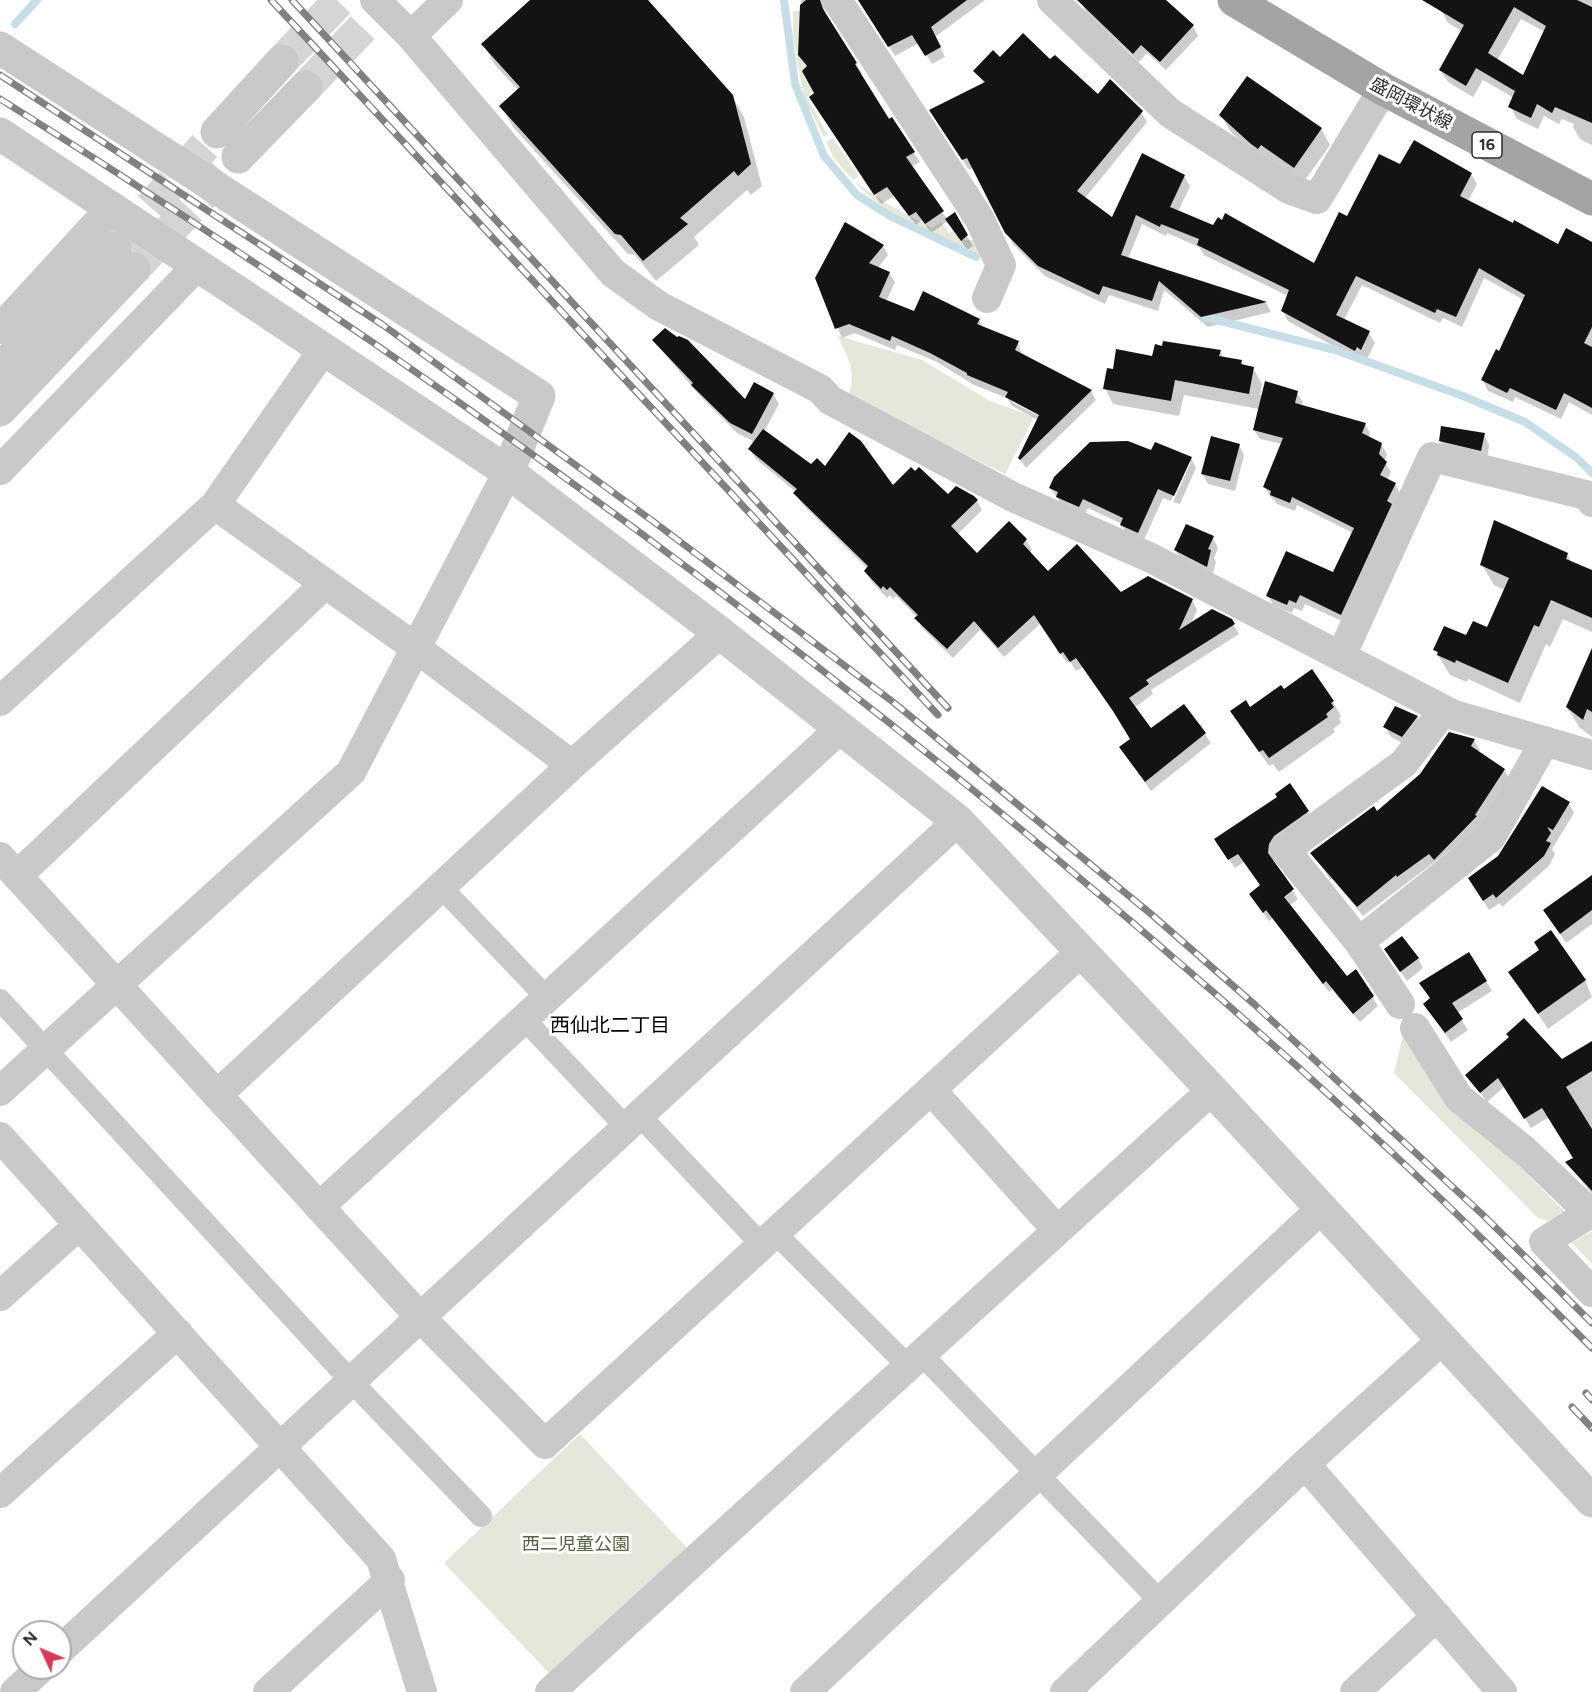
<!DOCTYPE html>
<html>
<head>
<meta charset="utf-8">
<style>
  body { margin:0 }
  #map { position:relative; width:1592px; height:1692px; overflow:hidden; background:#fff; font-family:Figtree,sans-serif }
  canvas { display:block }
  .north { position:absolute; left:12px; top:1620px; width:60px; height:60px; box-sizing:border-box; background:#fff; border:2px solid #ababab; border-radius:50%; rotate:314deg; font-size:16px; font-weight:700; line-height:24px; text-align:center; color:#2c2c2c }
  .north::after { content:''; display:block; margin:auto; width:21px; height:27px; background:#d53b56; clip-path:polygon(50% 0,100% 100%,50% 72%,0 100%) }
</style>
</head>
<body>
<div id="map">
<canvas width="1592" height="1692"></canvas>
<div class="north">N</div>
</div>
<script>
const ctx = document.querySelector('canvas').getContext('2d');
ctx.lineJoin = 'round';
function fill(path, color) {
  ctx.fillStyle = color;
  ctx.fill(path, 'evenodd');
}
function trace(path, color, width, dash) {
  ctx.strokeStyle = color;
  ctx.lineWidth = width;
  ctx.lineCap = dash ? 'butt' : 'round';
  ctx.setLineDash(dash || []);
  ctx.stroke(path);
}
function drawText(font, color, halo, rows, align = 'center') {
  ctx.font = font + ' Figtree,"Noto Sans JP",sans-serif';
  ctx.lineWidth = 6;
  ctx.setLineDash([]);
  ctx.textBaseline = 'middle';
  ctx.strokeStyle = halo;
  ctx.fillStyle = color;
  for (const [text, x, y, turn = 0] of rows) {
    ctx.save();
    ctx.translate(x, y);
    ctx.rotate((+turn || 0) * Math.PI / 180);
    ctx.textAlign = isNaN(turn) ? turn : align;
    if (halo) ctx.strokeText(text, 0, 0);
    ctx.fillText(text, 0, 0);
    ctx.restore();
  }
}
fill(new Path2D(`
  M793,11H800L798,54L807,67L802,71L813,92L807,97L828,135L824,137L804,98L793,37Z
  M833,138L859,176L853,180L834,158L826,142Z
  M854,181L884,202L932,228L941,222L949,233L953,230L961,240H981L986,258C940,235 888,220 854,181Z
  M838,336L922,360L990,401L1034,417L1005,474L872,408L849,393C857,369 847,358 838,336Z
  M1404,1031L1517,1164L1565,1212L1548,1221L1538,1218L1394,1073Z
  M1592,1231V1264L1572,1243Z
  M580,1434L688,1549L550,1674L444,1563Z`), '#e3e8da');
fill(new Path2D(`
  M532,0H646L732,96L744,117L762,186L751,195L747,190L694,237L699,245L656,281L635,255L628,254L513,127L501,106L518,90L495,65L483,44Z
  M801,0H822L827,19L856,64L862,73L859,74L920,162L911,167L947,219L954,214L973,246L967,250L948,221L931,233L922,220L916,225L894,196L881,204L816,107V94L808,68L800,54Z
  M859,0H985L935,37L945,57L932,64L919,43L895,56Z
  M1081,0H1162L1193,26L1198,36L1166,70L1147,53L1139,62L1085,11Z
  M1445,0H1592V145L1580,139L1573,127L1574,124L1562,119L1559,124L1544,116L1538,129L1517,119L1510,106L1514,98L1483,80L1473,97L1448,82L1440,70L1462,31L1448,23L1441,10ZM1521,19L1545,32L1524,77L1497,61Z
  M1000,59L1050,62L1098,96L1141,112L1147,122L1085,198L1112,219L1184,176L1190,186L1178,212L1315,265L1348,218L1401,166L1471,174L1477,184L1468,201L1558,246L1592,244V415L1569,402L1561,419L1515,397L1513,402L1488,391L1483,380L1499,353L1524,300L1484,278L1462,327L1443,318L1440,323L1362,285L1344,320L1369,333L1375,343L1367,359L1363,357L1361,361L1288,321L1282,310L1288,296L1204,255L1199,247L1167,233L1166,236L1142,224L1128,259L1266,303L1271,312L1208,327L1164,290L1158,311L1109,295L1105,304L1045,276L1013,244L974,167L969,170L937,121L984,84L975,71Z
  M1221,115L1321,129L1330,145L1303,183L1261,160L1230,131Z
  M883,246L888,255L878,268L889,273L895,282L886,302L915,313L979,320L984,329L1018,342L1022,355L1091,391L1096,400L1026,468L1019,458L1038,420L1012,406L1007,398L974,385L937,362L897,345L895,350L855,333L842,338L817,278ZM1012,399L1046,417L1045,419L1012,402Z
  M654,341L745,401L773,394L779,404L764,432L811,466L893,487L977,501L982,510L957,535L977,555L1009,523L1026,540L1032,550L1029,553L1048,573L1121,594L1192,600L1197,610L1191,624L1231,621L1239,634L1151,690L1153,694L1134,708L1151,731L1205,734L1211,743L1151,791L1127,757L1132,740L1120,722L1083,667L1076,671L1070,661L1067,663L1040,624L1004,657L980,630L953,658L922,628L917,617L896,596L893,599L890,595L887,598L871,581L866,571L868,569L801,503L796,492L756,459L750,449L755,442L737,433L699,395Z
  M1220,351L1224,358L1241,361L1244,366L1253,368L1262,384L1260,395L1297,393L1303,402L1301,406L1365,424L1370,433L1368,438L1381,444L1387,454L1384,461L1391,472L1387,480L1395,484L1400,493L1346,623L1305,604L1302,611L1294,608L1292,613L1273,605L1268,596L1334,574L1353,533L1297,505L1295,511L1277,504L1270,496L1265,487L1282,444L1260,439L1254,430L1259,409L1184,395L1179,416L1113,404L1105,388L1114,371L1153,357Z
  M1484,435L1489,445L1487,461L1446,451L1440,441Z
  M1239,445L1244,455L1235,491L1208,484L1202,473Z
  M1152,452L1191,458L1196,468L1180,504L1173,502L1191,462H1188L1171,501L1163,498L1143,542L1127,535L1122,524L1088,508L1084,516L1064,507L1050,488Z
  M1213,538L1218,548L1214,558L1216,562L1212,576L1181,560L1175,550Z
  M1567,554L1572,563L1592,572V632L1563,619L1550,647L1546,644L1520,703L1468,679L1467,682L1450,675L1435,650L1487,629L1505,590L1494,585L1482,565Z
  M1592,652V737L1579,727L1567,707Z
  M1283,692L1333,702L1341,716L1339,718L1341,723L1333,729L1335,732L1279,772L1273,764L1269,766L1232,712L1250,709Z
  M1417,717L1423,727L1408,746L1391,737L1385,727Z
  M1474,740L1480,750L1478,753L1504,770L1510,780L1481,827L1363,916L1333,879L1331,880L1312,854L1377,813Z
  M1569,804L1574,813L1552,849L1555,854L1549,866L1502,907L1500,903L1489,910L1475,888Z
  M1308,812L1313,821L1273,853V862L1298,899L1289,906L1347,978L1356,971L1378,1006L1360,1022L1332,989L1329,992L1273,918L1269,921L1256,903L1262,886L1244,862L1235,868L1221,848Z
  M1592,892V924L1566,943L1551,921Z
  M1418,958L1423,968L1407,981L1392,960Z
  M1510,972L1585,980L1592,997L1548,1029Z
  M1486,981L1492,991L1457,1013L1468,1030L1451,1042L1425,1005Z
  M1592,1043V1194L1567,1163L1574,1158L1549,1117L1531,1128L1505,1086L1487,1102L1467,1075L1562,1061Z`), '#0003');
trace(new Path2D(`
  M784,0L795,84L824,156L857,195L892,217L976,257
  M15,24L37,0
  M1205,317L1335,350L1463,396L1525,422L1577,458L1592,473`), '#c7dee7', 8);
fill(new Path2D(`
  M530,0H648L733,95L751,164L738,176L734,171L680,218L688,224L643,261L621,235L615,234L499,106L520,87L481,44Z
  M806,0H820L823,9L857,63L855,64L889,119L892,117L915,152L906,157L944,211L925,224L916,212L909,216L887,187L874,195L809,97L814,93L802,71L807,66L798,55L800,5Z
  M858,0H967L931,27L941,47L925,56L912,35L888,47Z
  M1077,0H1166L1194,25L1160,62L1141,45L1133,54Z
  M1422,0H1577L1592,7V123L1555,107L1552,113L1537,104L1531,118L1508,107L1515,91L1476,68L1466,86L1439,70L1464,25ZM1514,7L1546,26L1523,75L1488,53Z
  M1023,33L1050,59L1055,55L1098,94L1110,79L1143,111L1077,191L1112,217L1142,153L1185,175L1170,207L1213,225L1218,217L1222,220L1225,213L1314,263L1339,212L1347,216L1379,154L1400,164L1414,140L1472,173L1460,196L1513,223L1514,220L1558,244L1566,228L1592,242V327L1584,343L1592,347V408L1564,393L1556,410L1510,388L1507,393L1481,380L1496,349L1499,351L1525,295L1479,268L1456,317L1437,309L1435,313L1356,276L1336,315L1370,331L1361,350L1357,347L1355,351L1281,311L1289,290L1197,245L1199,239L1161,224L1160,227L1136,215L1121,255L1267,302L1201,317L1159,281L1152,301L1103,286L1099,295L1038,266L1005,233L967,158L962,160L929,110L985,82L973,71L993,50L1000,57Z
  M1247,76L1322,128L1294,168L1261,145L1258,149L1251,144L1219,115Z
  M955,212L968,235L961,241L945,219Z
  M845,222L884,245L869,263L890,272L879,297L914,311L923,291L980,319L977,324L1019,341L1015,350L1092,390L1020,460L1018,458L1039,415L1005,397L1008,392L967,375V373L930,353L892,336L890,341L849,324L835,329L815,278Z
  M665,328L677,337L679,336L688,340L745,399L754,382L774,393L752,434L730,423L691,385L693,383L652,340Z
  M1163,341L1221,350L1219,356L1242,360L1241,364L1254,367L1249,394L1175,380L1171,401L1103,389L1107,368L1113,369L1116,349L1152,356L1155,344L1162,346Z
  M1265,381L1298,391L1295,403L1366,423L1362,433L1382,443L1379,454L1387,462L1380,475L1396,483L1387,501L1392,504L1341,615L1300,595L1296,603L1289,600L1287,605L1266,596L1286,551L1333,572L1354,528L1292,497L1290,503L1270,495L1271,491L1263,487L1283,438L1253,430Z
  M1441,426L1485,433L1481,451L1439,441Z
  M763,429L811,464L817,458L825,466L849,432L861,441L893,485L911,467L915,471L919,467L948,494L956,486L974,496L978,500L951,526L977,553L1009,521L1027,539L1023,544L1048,571L1077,544L1121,592L1148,576L1193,599L1179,630L1212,609L1232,619L1235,624L1146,680L1149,684L1129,698L1151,728L1184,704L1206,733L1145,782L1119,747L1130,739L1113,711L1076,658L1070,662L1063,652L1060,654L1034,615L998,648L974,621L947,649L914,618L918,615L890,587L887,590L883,586L881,589L864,571L868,566L793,493L797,489L748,449Z
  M1211,436L1240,444L1230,481L1201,474Z
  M1128,441L1151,450L1155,442L1192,457L1174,496L1158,489L1138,533L1120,525L1123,518L1083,499L1079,507L1056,497L1058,492L1049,488L1054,477L1090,442Z
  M1494,520L1568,553L1566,559L1592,570V618L1551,600L1539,627L1534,625L1508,683L1456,660L1455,663L1437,655L1438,652L1433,650L1444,626L1466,635L1473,621L1487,627L1509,578L1480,565Z
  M1186,524L1214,536L1208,549L1211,550L1207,567L1174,550Z
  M1592,648V712L1587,709L1583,720L1566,707Z
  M1312,669L1334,701L1331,703L1334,707L1326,714L1328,717L1269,758L1263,750L1259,752L1230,711L1246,700L1250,707L1281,685L1284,689Z
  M1395,706L1418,716L1402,737L1383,727Z
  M1449,732L1475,739L1471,746L1505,769L1475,815L1477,816L1434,860L1429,854L1397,877L1396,875L1357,907L1310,853L1374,806L1377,811L1420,774Z
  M1290,783L1309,811L1274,836L1269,844L1268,853L1294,889L1284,897L1347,976L1356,969L1374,996L1353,1014L1326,981L1323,984L1266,910L1263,913L1249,894L1260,885L1238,854L1228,860L1214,839L1277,797L1275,794Z
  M1542,786L1570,802L1553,830L1547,827L1551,833L1546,841L1551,843L1544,856L1496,898L1493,894L1483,901L1468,878L1498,856Z
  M1592,875V910L1560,934L1543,910Z
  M1551,930L1586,980L1538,1014L1508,972L1539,950L1534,942Z
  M1402,936L1419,958L1400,972L1384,949Z
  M1469,952L1487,981L1452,1003L1463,1019L1445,1033L1423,1004L1430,998L1419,983Z
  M1524,1018L1562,1059L1592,1041V1071L1566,1087L1592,1129V1191L1565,1162L1573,1158L1542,1108L1524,1119L1498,1078L1480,1093L1465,1075L1509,1037L1506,1034Z`), '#131313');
trace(new Path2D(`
  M282,61L340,0
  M306,87L389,0
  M118,244L217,132
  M134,269L238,157`), '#d5d5d5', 33, [33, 16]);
trace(new Path2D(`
  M441,887L547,998
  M0,1000L351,1381L481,1516
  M524,1019L626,1127
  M639,1115L762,1245
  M775,1233L908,1366
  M921,1354L1161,1602`), '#c9c9c9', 22);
trace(new Path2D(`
  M375,0L411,36L613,273L659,306L820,389L830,400L1013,497L1151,558L1454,715L1592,755
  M837,0L979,218L1001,265L987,298
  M1052,0L1170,113L1289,189L1317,199L1383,89
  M411,36L448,0
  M0,329L112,207
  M0,470L197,266
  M215,505L416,648L572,765
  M1341,656L1432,457L1586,495L1592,502
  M0,701L215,505L323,350
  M0,857L420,1317L545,1444L1081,952
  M17,876L325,584
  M1359,942L1491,837L1545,741
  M1400,1004L1359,942L1285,850L1404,763L1444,710
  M1415,1028L1459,1098L1525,1151L1590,1213
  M0,1091L351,772L508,472
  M932,1091L1057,1230
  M217,1095L572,765L720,633
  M0,1137L381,1559L422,1692
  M319,1207L841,728
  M1592,1212L1544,1242L1592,1292
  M0,1296L79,1225
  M1305,1464L1502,1692
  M0,1493L178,1333
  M60,1650L958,821
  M15,1692L41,1668
  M268,1692L390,1580
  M550,1692L1212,1090
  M805,1692L1322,1208
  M1065,1692L1305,1464L1443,1339
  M1355,1692L1437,1616`), '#c9c9c9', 30);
trace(new Path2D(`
  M0,48L539,396L508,472
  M217,132L282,61
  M0,134L508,472L720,633L958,821L1212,1090L1592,1501
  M238,157L306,87
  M0,370L115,248
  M0,410L134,269`), '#c9c9c9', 33);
trace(new Path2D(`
  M1234,0L1383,89L1592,199`), '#a4a4a4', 33);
const rail = new Path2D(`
  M271,0L938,715
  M292,0L948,708
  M0,75L383,325L654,522L893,702L1151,914L1254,1004L1482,1214L1592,1323
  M0,99C487,402 950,747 1373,1135C1448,1204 1520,1276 1592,1348
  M1586,1393L1592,1400
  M1572,1407L1592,1428`);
trace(rail, '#818181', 7);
trace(rail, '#fff', 4.5, [14]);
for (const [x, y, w] of [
  [1487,145,30]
]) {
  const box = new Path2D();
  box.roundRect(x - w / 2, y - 13, w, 26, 4.5);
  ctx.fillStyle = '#fff';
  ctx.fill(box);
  trace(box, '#2c2c2c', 1.5);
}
drawText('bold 16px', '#2c2c2c', null, [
  ["16",1487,145]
]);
drawText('18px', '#2c2c2c', '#fff', [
  ["盛岡環状線",1411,104,28]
]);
drawText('18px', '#53633d', '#fff', [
  ["西二児童公園",576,1545]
]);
drawText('20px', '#000', '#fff', [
  ["西仙北二丁目",610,1026]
]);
</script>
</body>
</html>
